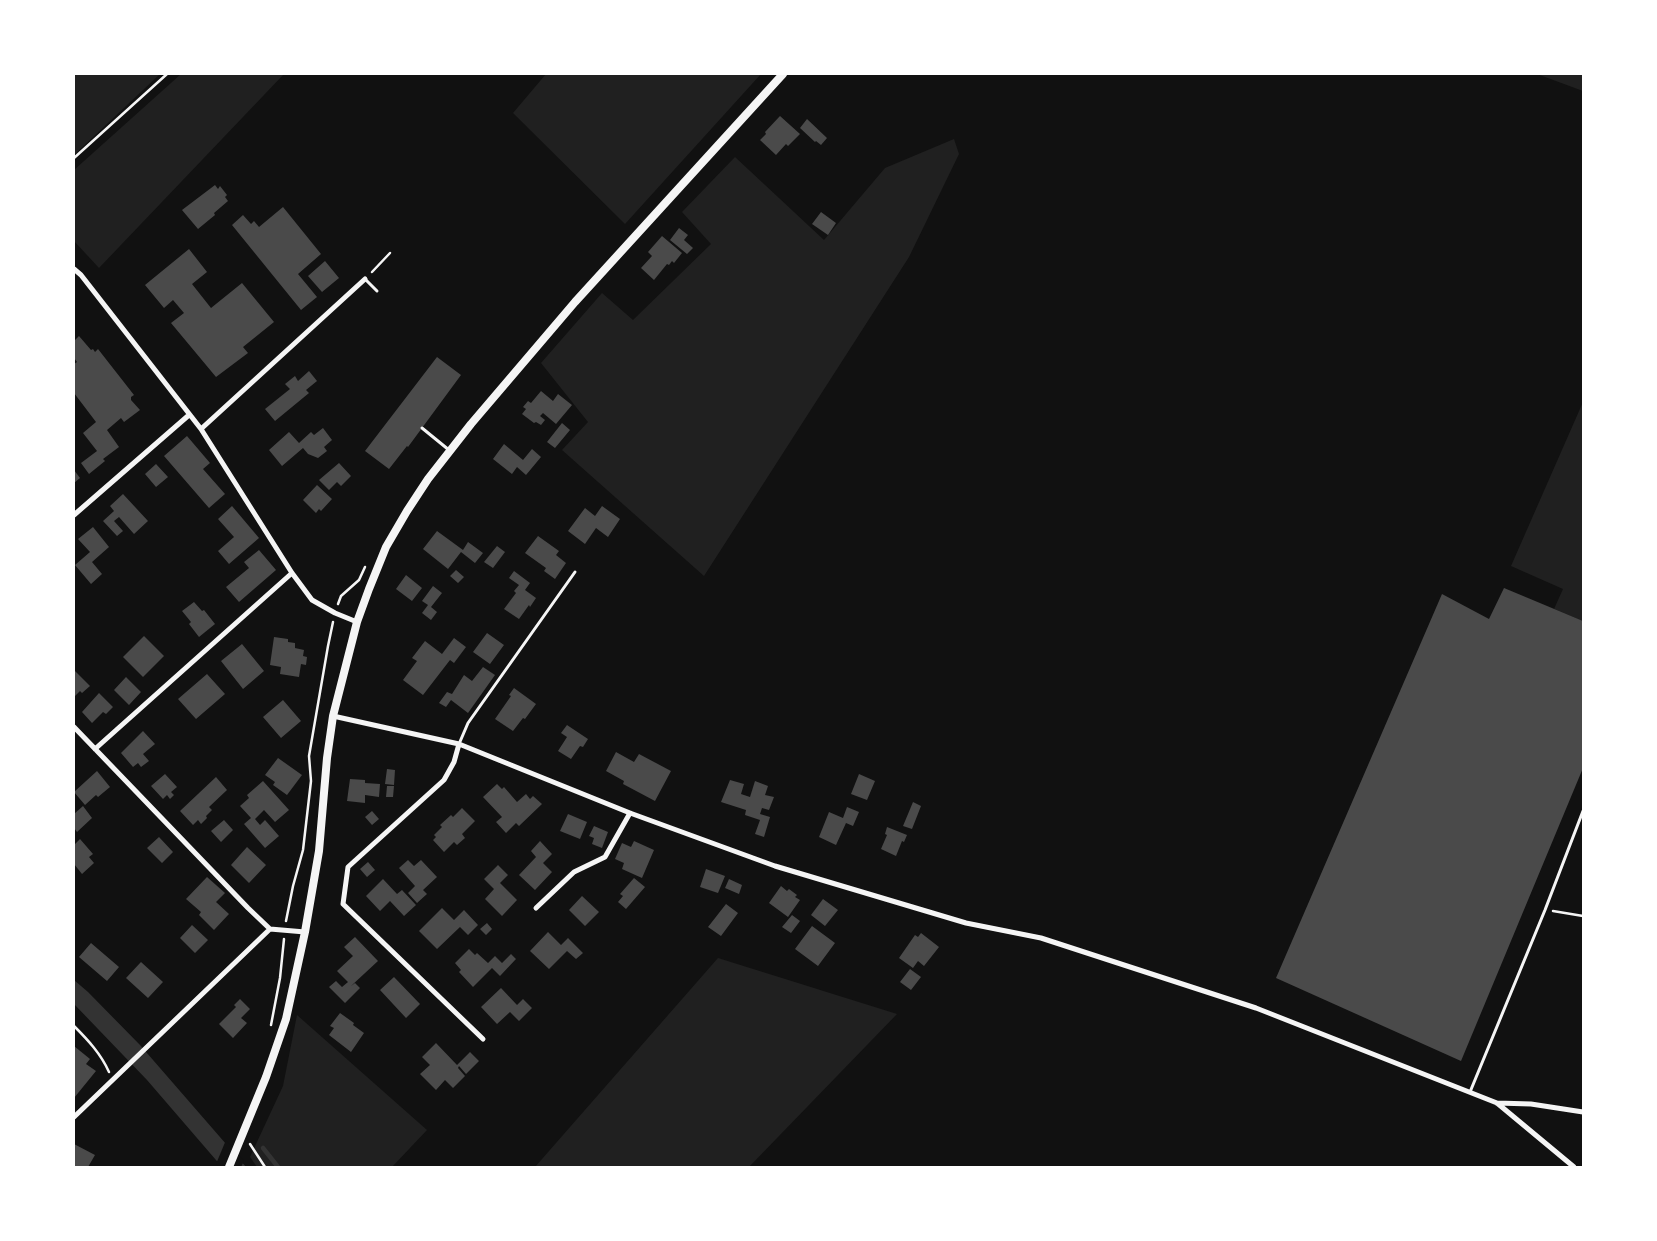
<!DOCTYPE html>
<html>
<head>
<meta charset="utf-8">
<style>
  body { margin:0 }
  #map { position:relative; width:1657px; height:1241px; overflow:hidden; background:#111; font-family:Inter,sans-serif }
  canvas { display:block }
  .frame { position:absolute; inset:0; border:75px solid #fff; pointer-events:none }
</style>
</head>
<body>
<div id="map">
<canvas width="1657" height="1241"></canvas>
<div class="frame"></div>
</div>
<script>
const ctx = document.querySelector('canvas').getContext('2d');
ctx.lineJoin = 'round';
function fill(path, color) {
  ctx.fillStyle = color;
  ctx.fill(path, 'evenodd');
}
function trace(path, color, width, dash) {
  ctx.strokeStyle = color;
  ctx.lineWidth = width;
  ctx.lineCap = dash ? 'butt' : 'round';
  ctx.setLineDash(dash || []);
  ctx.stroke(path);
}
fill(new Path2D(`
  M74,74H160L74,155Z
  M181,74H284L99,268L74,241V170Z
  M546,74H761L625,224L513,113Z
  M1537,74H1583V91Z
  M954,139L959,154L909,257L704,576L562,450L588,422L541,363L602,293L633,320L711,244L682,212L735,157L824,240L885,168Z
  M1583,402V621L1554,609L1563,589L1511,566Z
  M718,958L897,1014L749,1167H535Z
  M297,1015L427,1130L392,1167H257L250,1157L283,1086Z`), '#202020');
fill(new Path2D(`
  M74,980L88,992L140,1045L246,1167H222L147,1080L74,1004Z`), '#333');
fill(new Path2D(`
  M226,1140L244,1161L241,1167H219L216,1164Z`), '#111');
trace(new Path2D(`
  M263,1148L278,1167`), '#333', 4.5);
fill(new Path2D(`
  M780,116L800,134L788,146L786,144L776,155L760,140L766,134L765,132Z
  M807,119L827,138L821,145L816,141L815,142L800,128Z
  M215,185L218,189L220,186L227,195L225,197L228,201L214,213L215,215L198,229L182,210Z
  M283,207L321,254L298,274L317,297L301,310L232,225L243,215L251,224L254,221L259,227Z
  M821,212L836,223L828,235L812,224Z
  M679,228L688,235L684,240L693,248L687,254L670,240Z
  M662,236L682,253L674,263L672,261L669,265L667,264L654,280L641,268L652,256L648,252Z
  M189,249L207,272L192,284L211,308L242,283L274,322L243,347L248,353L216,377L171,323L184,313L173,300L164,308L145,285Z
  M325,261L339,278L322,292L308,276Z
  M79,336L91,350L93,349L95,352L98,349L134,395L131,397V400L140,410L124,422L121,418L107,430L119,447L103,459L105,461L89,474L81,463L97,451L83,433L96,422L74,393V364L77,362L74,358V341Z
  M437,357L461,375L408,447L407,446L389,469L365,451Z
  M309,371L317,381L306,390L309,393L275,421L265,409L290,389L285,384L295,376L298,381Z
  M541,391L553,401L558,394L572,405L556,424L543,413L540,416L545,420L541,425L536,422L534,423L522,414L526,409L523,407L528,401L531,403Z
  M562,423L570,430L555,448L547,442Z
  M323,428L332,440L324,447L327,451L318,458L308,454L303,448L282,466L269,450L289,432L299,443L311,432L314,435Z
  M187,436L210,463L203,469L225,494L209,508L164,456Z
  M504,444L523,460L532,449L541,457L526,475L517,467L512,474L493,459Z
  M339,463L351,476L341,486L337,482L329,490L319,480Z
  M156,464L168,477L156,487L145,474Z
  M74,470L80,478L74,483Z
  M317,485L332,499L321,511L319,509L316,513L303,500Z
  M123,494L148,521L134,534L119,517L114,521L123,531L117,536L103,521L114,511L110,506Z
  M232,506L259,538L229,564L218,551L234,537L218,519Z
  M602,506L620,519L608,537L596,528L585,544L568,531L585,508L595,516Z
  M93,527L109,547L92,562L102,574L91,584L75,565L90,552L78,539Z
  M437,531L463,550L468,542L483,553L475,563L461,552L448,569L423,549Z
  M538,536L559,551L556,555L566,563L555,579L544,571L546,568L525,553Z
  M497,546L505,552L493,568L484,562Z
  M259,550L276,570L239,602L226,587L249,568L244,562Z
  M456,570L464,577L458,583L450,576Z
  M514,571L530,583L525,590L536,598L530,607L529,605L519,619L504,609L516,593L514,591L519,585L509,578Z
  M406,575L422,588L412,601L396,589Z
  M433,586L442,593L431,607L437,612L431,620L422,613L428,605L422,601Z
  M1504,588L1583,621V768L1461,1061L1276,978L1442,594L1489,619Z
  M194,602L202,611L204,610L215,624L199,637L189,624L191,622L182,611Z
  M487,633L504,645L490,664L473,652Z
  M144,636L164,656L143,677L123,657Z
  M274,637L288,639V642L295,643V648L304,650L303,656L307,657L306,665L301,664L299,677L280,674L281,667L270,665Z
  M454,638L466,647L454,663L450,660L423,695L403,680L417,661L412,658L425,641L442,654Z
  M242,644L264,671L243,689L221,661Z
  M483,667L495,675L468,713L451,700L446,707L439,703L447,692L452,694L464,675L472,681Z
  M74,670L90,686L82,693L80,691L74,697Z
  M207,674L225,694L196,719L178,699Z
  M126,677L141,692L129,705L114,690Z
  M514,688L536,704L525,719L523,718L513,731L495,719L511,696L509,695Z
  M99,693L113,707L106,714L103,712L92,723L82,712Z
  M283,700L301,721L281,738L263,717Z
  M567,725L588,739L583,747L580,746L571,759L558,751L567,737L561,733Z
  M143,731L155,744L143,754L149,761L141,767L138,763L133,767L121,753Z
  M616,752L634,762L639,754L671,771L655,801L623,784L624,781L606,771Z
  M278,758L302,775L287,795L273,785L275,782L265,775Z
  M387,769L395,770L394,785L385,784Z
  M97,771L110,787L98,797L96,795L85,805L74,792Z
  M165,774L177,787L171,792L174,795L170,799L167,795L163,799L151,786Z
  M859,774L875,781L867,800L851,794Z
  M216,777L227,790L209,807L212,810L206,816L207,818L201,824L198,820L193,825L180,811Z
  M350,779L365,780V783L380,784L379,797L365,795V803L347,801Z
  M730,780L744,784L741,794L750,797L755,781L768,786L765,795L774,797L769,810L762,808L760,814L770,817L764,837L755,834L760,820L745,815L746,810L721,802Z
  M263,781L289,810L275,822L264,810L255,819L260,825L265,820L279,836L265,848L244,824L251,818L240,806L249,798L247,795Z
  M497,784L502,789L504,787L517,802L526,794L530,799L533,796L542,804L519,826L516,823L506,833L496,822L502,817L483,797Z
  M387,786H394L393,797H386Z
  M913,802L921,806L912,829L903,826Z
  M83,806L92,818L77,832L74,828V814Z
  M847,807L859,812L853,826L846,823L836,845L819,837L829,812L843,818Z
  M462,808L475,821L462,834L465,838L457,845L454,842L444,852L433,840L436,837L434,835L442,827L440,825L451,815L453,817Z
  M372,811L379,819L372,825L365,817Z
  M568,814L587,822L580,839L560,831Z
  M224,820L233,830L221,842L211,831Z
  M594,826L608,832L602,848L592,844L594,838L589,836Z
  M887,827L907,835L904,842L902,841L896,856L881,849L887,835L885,834Z
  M159,837L173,852L162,863L147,848Z
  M80,839L93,854L89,857L94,863L82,874L74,864V845Z
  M540,841L552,854L543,863L552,872L535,890L519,875L536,857L531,851Z
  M634,841L654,850L642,878L622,869L624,863L615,859L622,843L631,847Z
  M247,847L266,865L249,883L231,865Z
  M408,860L414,866L421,860L437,877L423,890L427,894L417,903L408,893L415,886L399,868Z
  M368,862L375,870L367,877L360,869Z
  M498,865L508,875L500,883L517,900L502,916L485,899L494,889L484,879Z
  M706,869L725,876L718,893L700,887Z
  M207,877L225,893L216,902L229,914L214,930L199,915L201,912L186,899Z
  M634,878L645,887L626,909L618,902L623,896L620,894Z
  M383,879L397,894L402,890L416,905L404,916L390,901L380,911L366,896Z
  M729,879L742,885L739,894L725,888Z
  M781,886L787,891L789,889L797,895L795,897L800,900L788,917L769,903Z
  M582,896L599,912L585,926L569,910Z
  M823,899L838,910L825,926L811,915Z
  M726,904L738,913L721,936L708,927Z
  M442,908L454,920L464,910L478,925L468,935L460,927L437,949L419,931Z
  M792,915L800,921L791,933L782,927Z
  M487,923L492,929L486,935L480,929Z
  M192,925L208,940L195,953L180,938Z
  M812,926L835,943L818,966L795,949Z
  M548,932L561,945L568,938L583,953L576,959L567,951L549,969L530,951Z
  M921,933L939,947L924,966L918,961L913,968L899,958L915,935L918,937Z
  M355,937L378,961L351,986L355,983L360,988L345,1003L329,987L336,981L342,987L348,982L337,971L353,956L344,947Z
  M91,943L119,967L107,981L79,957Z
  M469,949L475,955L477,953L488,963L495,956L502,963L511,954L516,959L500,976L492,968L473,987L459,972L461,970L455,963Z
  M141,962L163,982L148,998L126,978Z
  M910,969L921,977L911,990L900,982Z
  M394,977L420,1004L406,1018L380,990Z
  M501,988L517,1005L523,999L532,1008L519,1021L510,1012L497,1024L481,1007Z
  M240,999L250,1009L241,1018L247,1023L233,1038L219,1024L236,1007L234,1005Z
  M340,1013L354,1023L353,1025L364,1033L351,1052L329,1035L334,1028L330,1026Z
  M436,1043L457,1065L470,1052L479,1061L466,1074L459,1066L458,1068L465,1076L453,1088L445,1080L436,1090L420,1074L430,1065L422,1057Z
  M74,1046L90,1059L86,1064L96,1071L74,1098Z
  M74,1144L95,1155L88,1167H74Z`), '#4a4a4a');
trace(new Path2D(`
  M74,158L167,74
  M372,272L390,253
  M338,604L341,596L359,580L365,567
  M1553,911L1583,916
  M286,921L293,886L303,850L311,781L309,756L328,646L333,622
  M271,1025L280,978L284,939
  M74,1026C88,1040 101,1054 109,1072
  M250,1144L265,1167`), '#f5f5f5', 2.5);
trace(new Path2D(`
  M365,279L377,291
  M422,428L449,450
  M459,744L468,723L575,572
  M1470,1092L1545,910L1583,811`), '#f5f5f5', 3);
trace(new Path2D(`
  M74,269L81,275L201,429L292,573L312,600L335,613L357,622
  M201,429L365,279
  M74,515L189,415
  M333,716L459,744L630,813L775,866L966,923L1041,938L1256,1008L1497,1103L1574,1167
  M74,727L248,908L270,929L305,932
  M459,744L454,762L444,780L348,867L343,904L483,1039
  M95,749L292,573
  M536,908L574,872L605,857L630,813
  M1497,1103L1531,1104L1583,1112
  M74,1117L270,929`), '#f5f5f5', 5);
trace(new Path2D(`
  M229,1167L266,1077L286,1019L305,932L319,851L327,758L333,716L357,622L369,589L386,547L407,511L428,479L471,424L575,302L783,74`), '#f5f5f5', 8);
</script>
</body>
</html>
